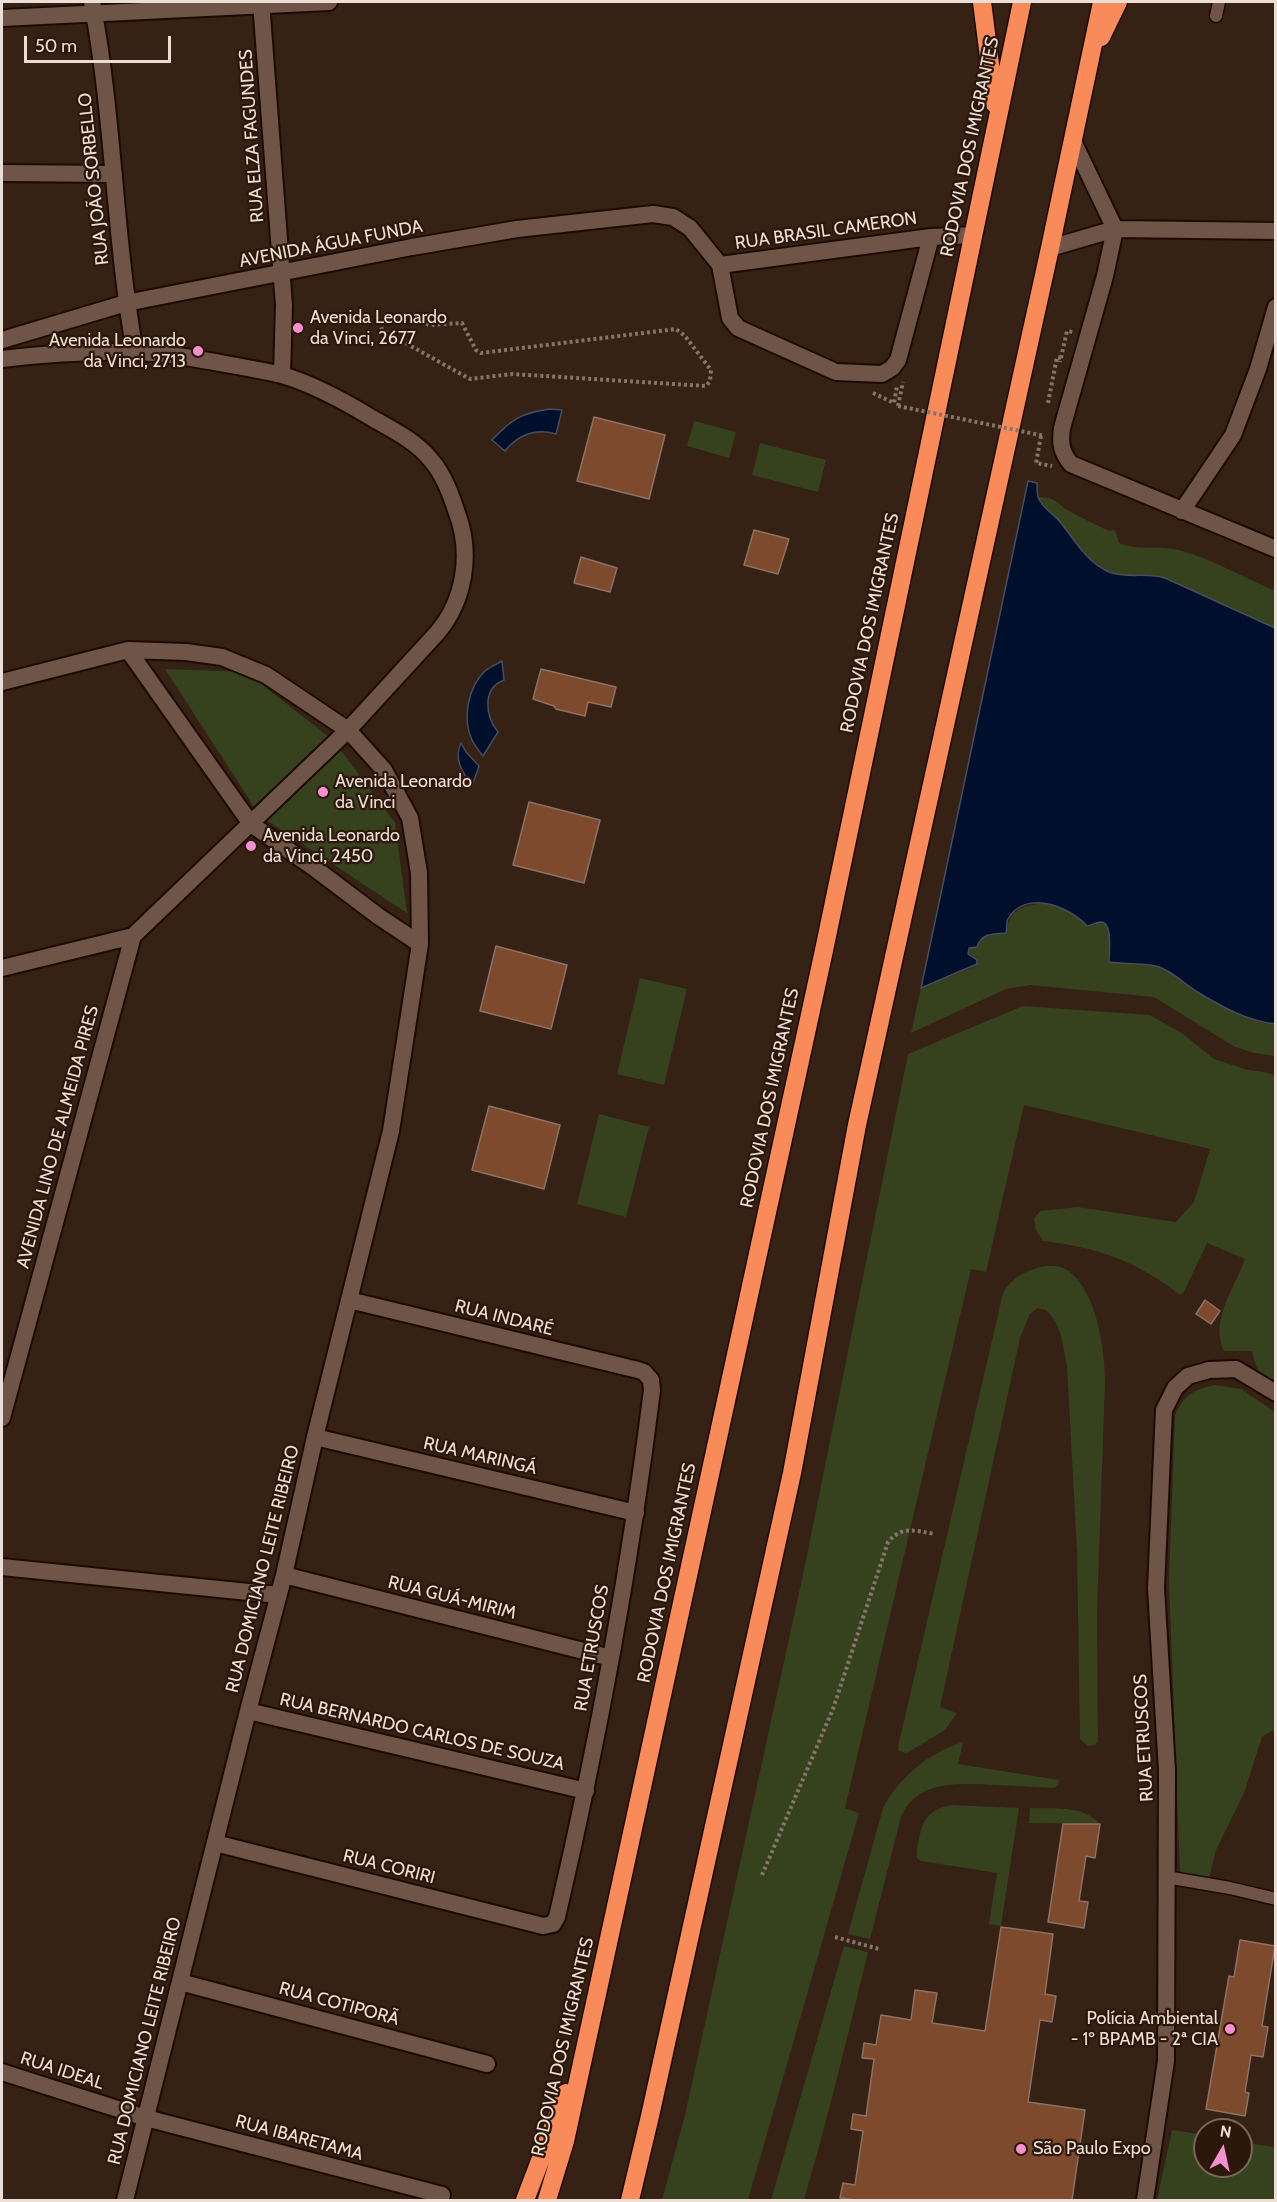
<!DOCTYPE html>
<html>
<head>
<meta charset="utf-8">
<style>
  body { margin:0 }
  #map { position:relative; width:1277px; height:2202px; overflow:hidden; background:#362115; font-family:Cabin,sans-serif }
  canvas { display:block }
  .frame { position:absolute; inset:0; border:3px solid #ecddd5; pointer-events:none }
  .north { position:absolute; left:1193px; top:2118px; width:60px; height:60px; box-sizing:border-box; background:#2c170b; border:2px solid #79665c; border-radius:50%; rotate:9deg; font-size:16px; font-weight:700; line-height:24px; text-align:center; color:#ecddd5 }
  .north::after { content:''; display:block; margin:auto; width:21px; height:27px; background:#f591d1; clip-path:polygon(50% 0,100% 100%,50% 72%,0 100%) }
  .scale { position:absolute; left:24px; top:36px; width:147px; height:27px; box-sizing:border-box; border:3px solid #ecddd5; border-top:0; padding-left:8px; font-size:18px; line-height:21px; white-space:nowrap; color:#ecddd5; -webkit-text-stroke:4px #2c170b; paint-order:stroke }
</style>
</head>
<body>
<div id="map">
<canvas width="1277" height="2202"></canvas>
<div class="frame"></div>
<div class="north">N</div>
<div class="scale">50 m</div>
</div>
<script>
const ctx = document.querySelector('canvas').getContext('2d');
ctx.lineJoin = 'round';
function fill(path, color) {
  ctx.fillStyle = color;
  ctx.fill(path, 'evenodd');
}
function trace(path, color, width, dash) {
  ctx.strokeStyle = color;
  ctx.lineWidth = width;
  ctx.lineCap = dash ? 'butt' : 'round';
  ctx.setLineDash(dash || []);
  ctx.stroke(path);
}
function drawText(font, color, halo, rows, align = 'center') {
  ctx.font = font + ' Cabin,sans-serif';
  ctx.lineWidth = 4.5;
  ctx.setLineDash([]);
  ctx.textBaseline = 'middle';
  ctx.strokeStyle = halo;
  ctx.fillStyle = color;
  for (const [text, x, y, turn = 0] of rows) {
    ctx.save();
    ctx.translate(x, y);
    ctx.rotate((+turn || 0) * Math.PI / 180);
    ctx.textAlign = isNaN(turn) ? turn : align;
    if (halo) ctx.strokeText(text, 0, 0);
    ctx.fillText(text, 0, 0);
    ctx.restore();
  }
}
fill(new Path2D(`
  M694,421L736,432L729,458L687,446Z
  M760,443L826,460L818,492L752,475Z
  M1038,497C1056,497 1056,503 1069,511C1081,518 1095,524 1109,531L1115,530L1119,543C1138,551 1159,545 1179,550C1209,558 1246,578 1275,591V628L1164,578C1149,573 1134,578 1118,574C1089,568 1077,542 1060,522C1052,513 1044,507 1038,497Z
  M165,669L246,672L334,741L395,823L407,913L260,816Z
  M1051,903L1072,912L1087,926C1092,925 1096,922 1101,922C1113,922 1109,954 1110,962L1156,966L1178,976L1198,992L1259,1022L1275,1024V1056L1254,1053L1235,1047L1154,997L1030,985L1006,989L911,1033L921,988L974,967L977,960L968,954L969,948L978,946C981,932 995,933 1006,933C1011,905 1025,905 1051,903Z
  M640,978L687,989L664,1085L617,1074Z
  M1023,1006L1150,1015L1183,1034L1214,1059L1248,1070L1264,1072L1275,1075V1386C1260,1377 1256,1369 1252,1351H1224C1209,1320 1235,1288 1245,1259L1207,1243L1184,1292L1180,1295C1137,1261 1096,1247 1043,1241L1036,1230L1034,1219L1040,1211L1078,1207L1176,1222L1194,1202L1210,1149L1024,1105L986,1272L971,1269L845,1808L859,1813L748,2200H662L685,2115L804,1570L908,1054Z
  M599,1114L649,1127L626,1217L577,1204Z
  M1044,1266C1052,1266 1060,1265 1067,1270C1097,1290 1105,1350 1105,1383L1097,1613L1098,1741L1095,1745L1088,1746L1080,1739L1077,1551L1067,1366C1063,1347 1062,1324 1046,1310L1037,1308L1030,1314L1020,1338L940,1707L957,1713L945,1730L907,1753L899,1751L898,1747L1003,1293C1012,1277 1028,1270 1044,1266Z
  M1215,1385L1241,1389L1275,1412V1729L1262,1737L1244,1793L1216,1850L1209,1879L1180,1874L1169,1581L1175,1415C1185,1394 1193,1390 1215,1385Z
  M963,1742L958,1764L1059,1780L1058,1785L1054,1788C1035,1787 1016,1786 997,1785C962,1784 918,1778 901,1817L870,1939L848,1934L883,1808C899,1777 930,1752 963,1742Z
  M952,1805L1019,1808L1001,1926L989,1924L997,1873L921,1861L917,1858C916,1851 917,1846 919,1839C923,1818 930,1809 952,1805Z
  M1030,1808C1054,1809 1084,1805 1100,1824L1029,1823Z
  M844,1946L868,1952C848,2035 828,2118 804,2200H771Z
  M1172,2130L1205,2135V2166H1241V2142L1275,2147V2200H1157Z`), '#36411e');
const water = new Path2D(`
  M550,409L562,410L556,434C535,428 519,434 505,451L492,440C512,419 521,413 550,409Z
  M1028,481L1037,483C1037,487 1037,492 1038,497C1042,508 1053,513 1060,522C1075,540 1086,562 1109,572C1127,579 1146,572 1165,578L1275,628V1024C1248,1021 1222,1007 1199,993C1184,984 1173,971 1156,966C1141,963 1124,964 1109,962C1109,954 1113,922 1101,922C1096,922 1092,925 1087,926C1069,906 1025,889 1008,919C1006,923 1007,929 1006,933C993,934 981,933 977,947L969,948L968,954L977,960V964L921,988Z
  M502,661L504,680C482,688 485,716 498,732L483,756C479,751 475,746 472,740C462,719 468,687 485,671C490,667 497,664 502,661Z
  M461,743L466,752L479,766L472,786C463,773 453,759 461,743Z`);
fill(water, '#000f2b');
trace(water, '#474d5e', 1.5);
const building = new Path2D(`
  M594,417L665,435L649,499L577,481Z
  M754,530L789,539L778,574L744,565Z
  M581,557L617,568L610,592L574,583Z
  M541,669L616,687L611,707L588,702L585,716L556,709L554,706L533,699Z
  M529,802L600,820L584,883L513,865Z
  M496,946L567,965L551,1029L480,1011Z
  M489,1106L560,1125L544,1189L472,1170Z
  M1205,1300L1220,1311L1211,1324L1196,1314Z
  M1063,1824H1100L1095,1858L1086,1856L1079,1901L1088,1902L1084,1928L1048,1922Z
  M1001,1927L1053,1934L1045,1994L1056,1996L1052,2022L1040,2020L1028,2102L1085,2110L1072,2200H856L840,2198L843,2183L855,2185L863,2131L851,2129L853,2114L866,2116L874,2059L862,2058L864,2043L876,2045L881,2015L911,2020L915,1990L937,1993L932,2023L985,2031Z
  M1240,1940L1275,1946L1262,2026L1268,2027L1263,2057L1251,2055L1245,2092L1249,2093L1245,2116L1206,2109L1229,1976L1234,1977Z`);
fill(building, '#7d4a2d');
trace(building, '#8c7264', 1.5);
const service = new Path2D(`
  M1216,16L1219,2
  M1166,1877L1230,1888L1276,1899`);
const minor = new Path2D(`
  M92,2C114,117 114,236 135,352
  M261,2L284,305L282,375
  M2,18L329,2
  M1073,141L1115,229L1105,276L1062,428C1060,443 1061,452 1071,464L1276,549
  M2,173L114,174
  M1050,248L1115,229L1276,231
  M720,265L931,237L973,235
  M2,340L126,303L412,247L517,229L653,214L673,217L690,228L720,265L730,318L738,328L836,372L882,374L892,368L898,360L931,237
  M2,359C45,354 90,351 133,352C168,353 203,360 237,366C252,369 267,371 282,375C313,384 344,401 372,418C393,430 416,441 431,460C444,475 451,495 457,513C472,553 465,600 437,633L348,730L133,936L2,968
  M1182,511L1233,435L1258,369L1276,307
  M128,650L186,652L222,657L266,675L348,730L384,770L410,818L419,873L420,944L378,916L317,870L251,824Z
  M2,682L128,650
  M2,1418L133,936
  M315,1437L636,1513
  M2,1567L278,1595
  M284,1575L611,1658
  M248,1711L586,1791
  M215,1843L543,1926L553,1924L557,1917C598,1742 630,1568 652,1390L651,1380L644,1372L638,1370L349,1300
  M180,1982L487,2064
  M2,2072L146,2118L442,2195
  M125,2200L248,1711L284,1575L315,1437L391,1131L420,944
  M1145,2200L1166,2061L1167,1771L1156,1588L1164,1410L1175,1388L1188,1376L1209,1370L1236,1369L1276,1393`);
const motorway = new Path2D(`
  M982,2L995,104
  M1101,37L1118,2
  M525,2200L566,2093
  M547,2200L565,2141L823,955L1022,2
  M630,2200L650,2116L792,1473L857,1125L1050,248L1102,2`);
trace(service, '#1d0a02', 15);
trace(minor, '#1d0a02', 20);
trace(motorway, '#1d0a02', 21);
trace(new Path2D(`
  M410,315L429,325L462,323L476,350L481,353L676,329L685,336L711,370L710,381L706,386L512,374L470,379L382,330L380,323L384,319Z
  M1061,358L1067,331L1073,332
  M873,393L894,403L897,386
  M1048,403L1057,357L1061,358L1060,362
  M898,406L903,382
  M1041,436L1036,463L1052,466
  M762,1875L833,1709L888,1542C902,1525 915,1531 935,1534
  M835,1937L879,1949`), '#867369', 4, [3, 3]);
trace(service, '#6e5547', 12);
trace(minor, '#6e5547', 16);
trace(motorway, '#f98b5a', 18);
trace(new Path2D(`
  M898,406L1045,436`), '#867369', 4, [3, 3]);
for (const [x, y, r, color] of [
  [298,328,6,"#f591d1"],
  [198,351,6,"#f591d1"],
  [323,792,6,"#f591d1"],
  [251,846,6,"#f591d1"],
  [1230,2029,6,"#f591d1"],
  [1021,2149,6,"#f591d1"]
]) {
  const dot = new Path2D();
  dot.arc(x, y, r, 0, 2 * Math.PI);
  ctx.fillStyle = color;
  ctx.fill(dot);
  trace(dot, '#2c170b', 2);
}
drawText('18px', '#ecddd5', '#2c170b', [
  ["RUA ELZA FAGUNDES",252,136,-94],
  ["RODOVIA DOS IMIGRANTES",970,147,-78],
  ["RUA JOÃO SORBELLO",94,179,-96],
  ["RUA BRASIL CAMERON",826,231,-8],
  ["AVENIDA ÁGUA FUNDA",331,244,-11],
  ["RODOVIA DOS IMIGRANTES",870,623,-78],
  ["RODOVIA DOS IMIGRANTES",770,1098,-78],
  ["AVENIDA LINO DE ALMEIDA PIRES",58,1137,-75],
  ["RUA INDARÉ",504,1318,14],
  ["RUA MARINGÁ",480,1456,13],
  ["RUA DOMICIANO LEITE RIBEIRO",263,1569,-76],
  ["RODOVIA DOS IMIGRANTES",667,1573,-78],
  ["RUA GUÁ-MIRIM",452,1598,14],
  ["RUA ETRUSCOS",592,1648,-80],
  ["RUA BERNARDO CARLOS DE SOUZA",422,1732,13],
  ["RUA ETRUSCOS",1144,1738,-93],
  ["RUA CORIRI",389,1867,14],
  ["RUA COTIPORÃ",339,2004,15],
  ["RUA DOMICIANO LEITE RIBEIRO",145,2041,-76],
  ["RODOVIA DOS IMIGRANTES",563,2047,-77],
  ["RUA IDEAL",62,2071,18],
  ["RUA IBARETAMA",299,2138,15]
]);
drawText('18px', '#ecddd5', '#2c170b', [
  ["Avenida Leonardo",310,318],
  ["da Vinci, 2677",310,339],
  ["Avenida Leonardo",186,341,"right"],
  ["da Vinci, 2713",186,362,"right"],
  ["Avenida Leonardo",335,782],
  ["da Vinci",335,803],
  ["Avenida Leonardo",263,836],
  ["da Vinci, 2450",263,857],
  ["Polícia Ambiental",1218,2019,"right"],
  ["- 1º BPAMB - 2ª CIA",1218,2040,"right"],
  ["São Paulo Expo",1033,2149]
], 'left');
</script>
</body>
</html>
